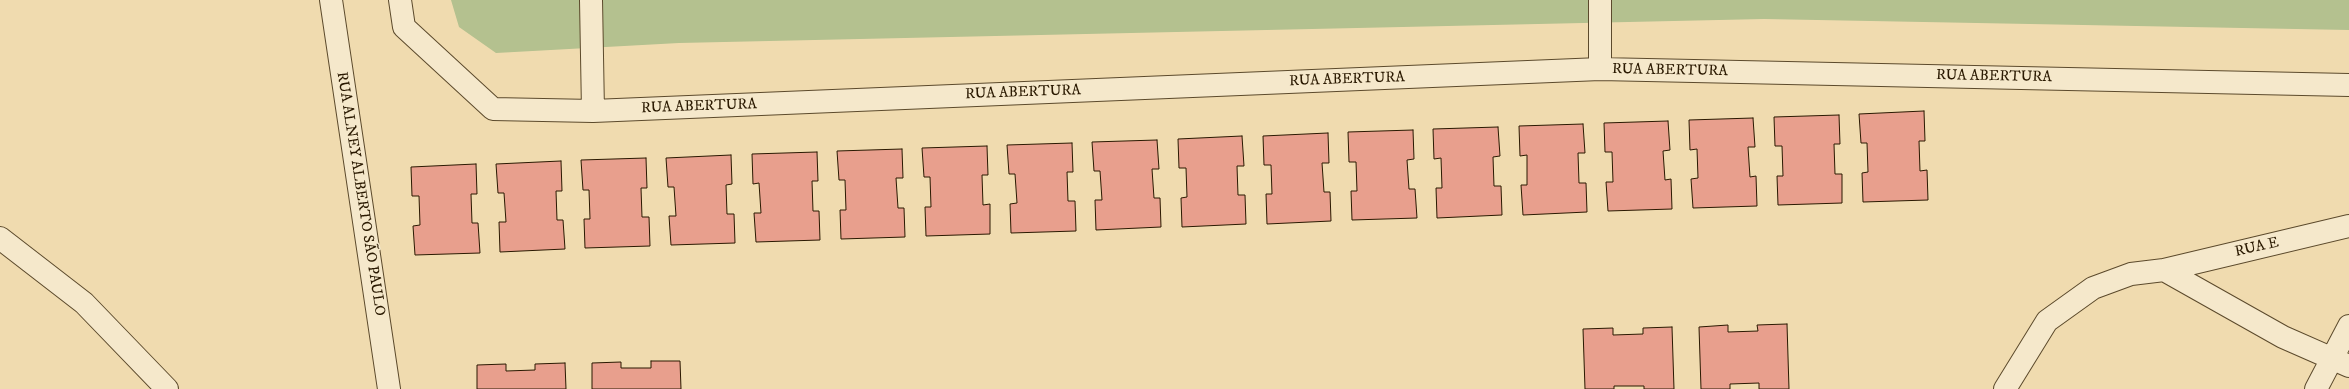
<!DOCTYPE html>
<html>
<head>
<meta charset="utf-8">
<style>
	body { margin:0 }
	canvas { display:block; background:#f0dbaf }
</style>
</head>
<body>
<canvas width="2349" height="389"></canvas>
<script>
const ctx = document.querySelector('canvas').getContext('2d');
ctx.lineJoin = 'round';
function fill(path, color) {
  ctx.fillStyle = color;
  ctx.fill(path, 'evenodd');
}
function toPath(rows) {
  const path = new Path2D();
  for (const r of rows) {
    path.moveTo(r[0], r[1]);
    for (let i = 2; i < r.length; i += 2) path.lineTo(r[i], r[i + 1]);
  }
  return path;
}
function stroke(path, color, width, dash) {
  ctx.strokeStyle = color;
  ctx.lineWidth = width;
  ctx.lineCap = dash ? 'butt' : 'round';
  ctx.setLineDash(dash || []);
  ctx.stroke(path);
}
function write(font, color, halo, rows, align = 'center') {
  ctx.font = font + ' "IM FELL DW Pica",serif';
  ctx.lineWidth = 3;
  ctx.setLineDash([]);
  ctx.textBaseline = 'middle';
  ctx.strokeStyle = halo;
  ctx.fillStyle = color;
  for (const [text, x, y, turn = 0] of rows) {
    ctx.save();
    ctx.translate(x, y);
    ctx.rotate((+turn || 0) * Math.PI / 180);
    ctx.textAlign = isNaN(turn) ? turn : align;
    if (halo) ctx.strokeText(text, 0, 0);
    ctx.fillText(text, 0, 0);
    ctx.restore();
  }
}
const green = toPath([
	[451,0,2349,0,2349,30,1764,19,679,43,496,53,459,27]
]);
const building = toPath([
	[1924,111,1925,141,1919,141,1920,171,1927,170,1928,200,1863,202,1862,173,1868,172,1867,143,1861,143,1859,114,1924,111],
	[1839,115,1840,144,1834,144,1835,174,1842,174,1842,203,1778,205,1777,176,1783,176,1782,146,1775,146,1774,117,1839,115],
	[1753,118,1755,147,1748,147,1750,177,1756,176,1757,206,1693,208,1691,179,1698,178,1697,149,1690,150,1689,120,1753,118],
	[1668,121,1670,150,1663,151,1665,180,1671,179,1672,209,1608,211,1606,182,1613,182,1612,152,1605,152,1604,123,1668,121],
	[1583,124,1585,153,1578,153,1579,183,1586,183,1587,212,1523,215,1521,185,1527,185,1527,155,1520,156,1519,126,1583,124],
	[1498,127,1500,156,1493,157,1494,186,1501,186,1502,215,1437,218,1436,188,1442,188,1441,158,1434,159,1433,129,1498,127],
	[1413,130,1414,159,1407,160,1409,189,1415,189,1417,218,1352,220,1351,191,1357,191,1356,162,1349,162,1348,132,1413,130],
	[1328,133,1329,163,1322,163,1324,192,1330,192,1331,221,1267,224,1266,194,1272,194,1271,165,1264,165,1263,136,1328,133],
	[1242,136,1244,166,1237,166,1238,195,1245,195,1246,224,1182,227,1181,198,1187,197,1186,168,1179,168,1178,139,1242,136],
	[1157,140,1159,169,1152,169,1154,198,1160,198,1161,227,1096,230,1095,200,1102,200,1100,171,1094,171,1092,142,1157,140],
	[1072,143,1073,172,1067,172,1068,201,1075,201,1076,231,1011,233,1010,204,1017,203,1015,174,1009,174,1007,145,1072,143],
	[987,146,988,175,982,175,983,205,990,204,990,234,926,236,925,207,931,207,930,177,924,177,922,148,987,146],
	[902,149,903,178,896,178,898,208,904,208,905,237,841,239,840,210,846,210,845,180,839,180,837,151,902,149],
	[817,152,818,181,812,181,813,211,819,211,820,240,756,242,754,213,761,213,759,183,753,184,752,154,817,152],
	[731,155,732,184,726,185,727,214,734,214,735,243,671,245,669,216,676,216,674,187,668,187,666,158,731,155],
	[646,158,647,188,641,188,642,217,649,217,650,246,585,248,584,219,590,219,589,190,583,190,581,160,646,158],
	[561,161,562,191,556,191,557,220,563,220,565,249,500,252,499,222,506,222,504,193,498,193,496,164,561,161],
	[476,164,477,194,471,194,472,223,478,223,480,253,415,255,413,226,420,225,419,196,412,196,411,167,476,164],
	[1787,324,1789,389,1759,389,1759,383,1730,384,1730,389,1701,389,1699,327,1728,325,1728,332,1758,331,1757,325,1787,324],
	[1672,327,1674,389,1644,389,1644,386,1614,386,1614,389,1585,389,1583,329,1613,328,1613,335,1643,334,1643,328,1672,327],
	[651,361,680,361,681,389,592,389,592,363,621,362,621,368,651,368,651,361],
	[565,363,566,389,477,389,477,365,506,364,506,371,535,370,535,364,565,363]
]);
const minor = toPath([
	[400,0,404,27,493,109,593,111,1600,69,2349,85],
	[591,0,593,111],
	[1600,69,1600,0],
	[0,238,84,303,167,389],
	[2164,270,2283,337,2349,366],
	[2005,389,2047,321,2093,288,2131,274,2164,270,2349,226],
	[2316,389,2349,326]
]);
const tertiary = toPath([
	[331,0,389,389]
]);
const streetNames = [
	["RUA ABERTURA",1670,71,1],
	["RUA ABERTURA",1994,77,1],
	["RUA ABERTURA",1347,80,-2],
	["RUA ABERTURA",1023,93,-2],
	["RUA ABERTURA",699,107,-2],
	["RUA ALNEY ALBERTO SÃO PAULO",360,194,81],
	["RUA E",2257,248,-13]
];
fill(green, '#b4c18f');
fill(building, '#e89f8d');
stroke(building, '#2a1901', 1);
stroke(minor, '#5c4a2c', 24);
stroke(tertiary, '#5c4a2c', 24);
stroke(minor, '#f5e8cb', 22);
stroke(tertiary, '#f5e8cb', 22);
write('15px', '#2a1901', '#f5e8cb', streetNames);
</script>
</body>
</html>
